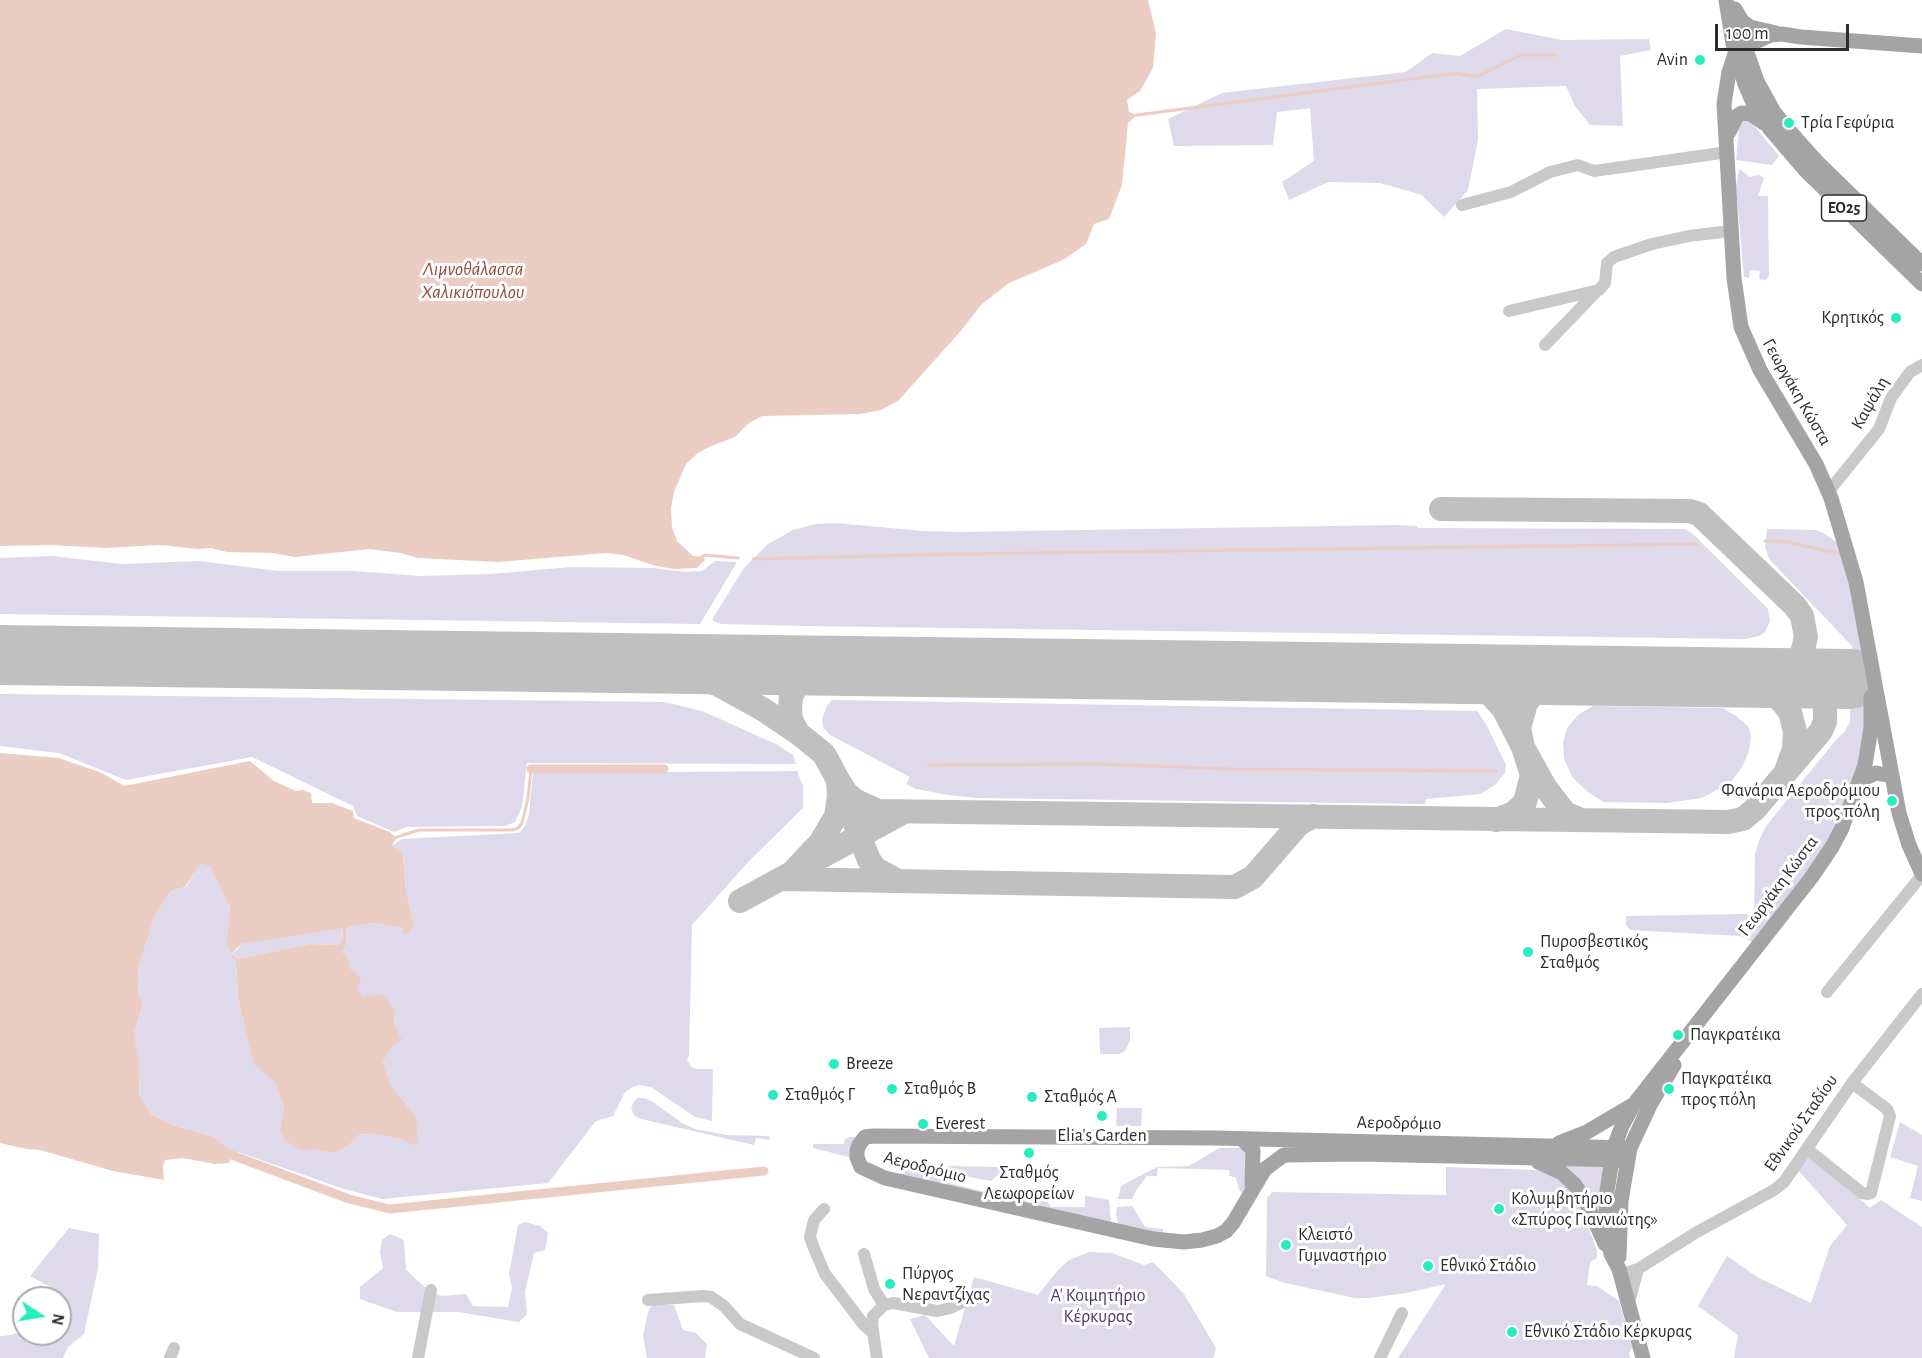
<!DOCTYPE html>
<html>
<head>
<meta charset="utf-8">
<style>
	body { margin:0 }
	#map { position:relative; width:1922px; height:1358px; overflow:hidden; background:#fff; font-family:"Alegreya Sans",sans-serif }
	canvas { display:block }
	.north { position:absolute; left:12px; top:1286px; width:60px; height:60px; box-sizing:border-box; background:#fff; border:2px solid #ababab; border-radius:50%; rotate:102deg; font-size:16px; font-weight:700; line-height:24px; text-align:center; color:#2c2c2c }
	.north::after { content:''; display:block; margin:auto; width:21px; height:27px; background:#26ecbf; clip-path:polygon(50% 0,100% 100%,50% 72%,0 100%) }
	.scale { position:absolute; left:1715px; top:24px; width:134px; height:27px; box-sizing:border-box; border:3px solid #2c2c2c; border-top:0; padding-left:8px; font-size:18px; line-height:21px; white-space:nowrap; color:#2c2c2c; -webkit-text-stroke:4px #fff; paint-order:stroke }
</style>
</head>
<body>
<div id="map">
<canvas width="1922" height="1358"></canvas>
<div class="north">N</div>
<div class="scale">100 m</div>
</div>
<script>
const ctx = document.querySelector('canvas').getContext('2d');
ctx.lineJoin = 'round';
function fill(path, color) {
  ctx.fillStyle = color;
  ctx.fill(path, 'evenodd');
}
function toPath(rows) {
  const path = new Path2D();
  for (const r of rows) {
    path.moveTo(r[0], r[1]);
    for (let i = 2; i < r.length; i += 2) path.lineTo(r[i], r[i + 1]);
  }
  return path;
}
function stroke(path, color, width, dash) {
  ctx.strokeStyle = color;
  ctx.lineWidth = width;
  ctx.lineCap = dash ? 'butt' : 'round';
  ctx.setLineDash(dash || []);
  ctx.stroke(path);
}
function write(font, color, halo, rows, align = 'center') {
  ctx.font = font + ' "Alegreya Sans",sans-serif';
  ctx.lineWidth = 6;
  ctx.setLineDash([]);
  ctx.textBaseline = 'middle';
  ctx.strokeStyle = halo;
  ctx.fillStyle = color;
  for (const [text, x, y, turn = 0] of rows) {
    ctx.save();
    ctx.translate(x, y);
    ctx.rotate((+turn || 0) * Math.PI / 180);
    ctx.textAlign = isNaN(turn) ? turn : align;
    if (halo) ctx.strokeText(text, 0, 0);
    ctx.fillText(text, 0, 0);
    ctx.restore();
  }
}
const green = toPath([
	[1506,29,1562,40,1649,39,1651,50,1620,56,1623,126,1590,125,1575,106,1566,86,1477,89,1478,140,1468,190,1444,217,1422,195,1380,183,1328,182,1289,200,1282,182,1314,161,1310,108,1277,112,1273,145,1174,146,1168,119,1222,93,1406,72,1432,53,1460,56],
	[1747,119,1752,123,1779,156,1772,165,1736,160,1739,126,1740,123],
	[1739,169,1750,177,1759,175,1764,178,1758,196,1768,196,1769,276,1766,280,1759,279,1760,271,1750,270,1749,278,1744,277,1736,186],
	[836,523,923,531,958,532,1396,525,1417,526,1418,528,1685,529,1693,534,1768,609,1770,621,1765,632,1759,636,1745,639,807,626,721,624,713,621,713,618,744,568,768,544,793,530,816,524],
	[1767,529,1816,530,1825,534,1842,546,1863,641,1867,710,1863,751,1833,834,1820,855,1752,942,1740,936,1630,930,1626,925,1626,916,1745,914,1754,916,1755,853,1760,838,1767,825,1835,741,1845,731,1850,722,1852,646,1769,559,1765,547],
	[52,556,123,564,199,561,278,571,353,571,420,576,490,574,572,567,653,568,685,572,702,571,715,561,737,562,700,624,0,614,0,558],
	[0,694,664,702,702,711,778,745,793,755,796,764,527,763,522,807,515,822,505,826,406,827,394,832,357,816,353,806,252,757,126,780,59,753,0,746],
	[832,700,1477,711,1486,724,1506,765,1505,773,1495,785,1480,794,1426,799,1425,804,978,798,948,795,916,789,906,784,910,777,830,735,823,727,822,719,827,706],
	[1593,706,1723,708,1736,716,1748,726,1751,736,1749,751,1742,767,1731,782,1702,798,1667,803,1604,802,1589,793,1573,778,1564,759,1563,743,1567,728,1578,715],
	[797,771,803,786,803,808,750,860,692,925,689,1056,687,1059,691,1067,696,1069,713,1069,712,1121,695,1117,651,1087,639,1085,633,1087,625,1092,613,1116,596,1121,548,1183,382,1199,344,1189,238,1152,232,1153,215,1137,173,1125,151,1114,142,1101,139,1095,140,1078,134,1033,143,1004,138,991,138,970,155,915,171,891,186,887,201,862,211,866,230,908,226,943,236,964,238,998,253,1062,275,1083,284,1109,280,1129,301,1151,315,1148,335,1153,349,1145,358,1134,381,1135,404,1140,416,1116,392,1087,383,1063,392,1046,395,1011,373,996,363,998,357,990,348,957,342,952,346,945,347,927,375,923,403,928,414,925,406,890,403,854,392,846,402,839,519,833,525,826,529,814,533,773],
	[343,927,342,942,337,945,309,944,238,959,232,952,237,950,241,944],
	[1130,1027,1130,1041,1125,1051,1119,1054,1100,1054,1099,1028],
	[637,1098,644,1098,653,1102,682,1123,695,1129,726,1135,769,1136,770,1140,756,1138,754,1145,641,1119,634,1115,631,1109,633,1103],
	[1117,1108,1142,1108,1141,1126,1116,1126],
	[1900,1122,1922,1135,1922,1201,1910,1198,1918,1166,1890,1157],
	[850,1137,856,1137,855,1167,852,1166,849,1157,813,1148,813,1144,844,1144,845,1139],
	[1219,1148,1245,1148,1249,1157,1249,1189,1232,1221,1224,1229,1215,1235,1198,1238,1162,1237,1119,1227,1116,1214,1117,1207,1132,1206,1145,1227,1163,1229,1163,1235,1201,1236,1212,1234,1222,1228,1229,1221,1244,1194,1239,1190,1237,1181,1235,1177,1229,1176,1230,1170,1158,1168,1157,1176,1147,1176,1137,1189,1132,1199,1118,1199,1121,1186,1151,1170,1158,1167,1189,1166],
	[1807,1152,1870,1208,1881,1200,1922,1227,1922,1358,1734,1358,1738,1335,1698,1306,1727,1256,1757,1277,1811,1303,1830,1246,1847,1225,1797,1169],
	[912,1159,923,1170,949,1183,990,1193,1041,1193,1051,1207,1085,1207,1085,1196,1105,1199,1109,1200,1111,1220,1109,1225,898,1176],
	[1557,1162,1605,1165,1600,1221],
	[949,1166,1002,1167,1005,1168,991,1181,963,1176,944,1170,944,1167],
	[1446,1167,1536,1170,1553,1176,1564,1183,1573,1193,1579,1205,1597,1250,1597,1258,1590,1262,1587,1285,1597,1286,1619,1301,1632,1347,1629,1354,1630,1358,1398,1358,1446,1284,1406,1293,1369,1298,1355,1298,1285,1283,1266,1276,1267,1198,1272,1192,1446,1195],
	[525,1222,540,1226,548,1233,545,1250,534,1253,525,1292,527,1314,519,1322,459,1312,397,1312,360,1299,360,1287,383,1268,380,1252,382,1240,390,1234,404,1240,406,1270,429,1291,442,1296,466,1294,473,1306,508,1307,512,1288,509,1274,518,1225],
	[69,1228,99,1234,98,1268,84,1334,68,1347,63,1358,0,1358,0,1336,11,1335,24,1331,24,1334,60,1334,60,1298,57,1298,61,1293,30,1276],
	[1089,1252,1112,1253,1144,1265,1153,1262,1184,1294,1216,1348,1213,1358,929,1358,910,1319,925,1315,954,1346,974,1277,1038,1295,1058,1270,1069,1260],
	[659,1304,674,1305,683,1330,696,1333,707,1344,705,1358,647,1358,643,1336,648,1312,652,1305]
]);
const water = toPath([
	[0,0,1148,0,1156,33,1153,68,1140,91,1127,100,1129,112,1137,115,1128,123,1122,185,1109,219,1094,224,1086,244,1063,260,1009,283,982,304,959,333,898,401,881,410,860,414,762,416,749,423,735,437,709,447,698,453,686,464,674,492,671,508,672,527,677,541,693,556,704,557,705,560,697,568,674,569,656,566,623,555,606,553,498,562,418,558,401,553,369,549,295,557,272,553,227,552,211,548,197,549,161,545,105,548,50,545,0,546],
	[0,753,59,758,102,773,124,786,250,761,274,781,296,791,303,790,311,793,312,803,332,803,353,811,354,818,390,832,396,838,392,846,403,854,406,890,414,925,407,934,402,933,403,928,375,923,347,927,346,945,342,952,348,957,351,969,361,978,357,990,363,997,380,994,387,999,395,1011,394,1024,402,1040,392,1046,383,1063,392,1087,416,1116,418,1142,413,1145,404,1140,381,1135,359,1134,349,1145,335,1153,315,1149,301,1151,284,1139,280,1129,284,1109,275,1083,253,1063,238,998,236,964,226,943,230,908,211,867,201,863,185,887,171,891,155,915,138,970,138,991,143,1004,134,1033,140,1072,139,1095,151,1114,173,1125,215,1137,232,1153,229,1163,215,1164,183,1158,165,1160,163,1167,164,1180,113,1171,40,1150,26,1149,0,1143],
	[343,928,342,942,337,945,309,944,238,959,232,953,241,944]
]);
const stream = toPath([
	[1137,115,1457,73,1476,77,1521,55,1556,55],
	[1765,541,1787,542,1841,554],
	[701,557,705,555,738,558],
	[753,559,955,554,1697,544],
	[928,765,1096,764,1232,769,1496,771],
	[394,838,419,830,513,830,518,828,522,823,528,798,531,769]
]);
const canal = toPath([
	[531,769,664,769],
	[221,1151,349,1199,390,1209,764,1171]
]);
const taxiway = toPath([
	[1441,509,1690,511,1699,514,1795,606,1802,616,1806,637,1802,653,1796,661,1780,674,1755,678],
	[608,663,669,670,717,684,764,710,798,733,824,754,838,780,839,796,836,816,820,843,791,874],
	[1457,674,1479,682,1503,708,1523,747,1532,775,1525,802,1514,813,1496,820],
	[1573,675,1558,677,1538,687,1526,703,1519,728,1523,747,1545,787,1565,813,1581,820],
	[1732,677,1757,682,1769,688,1784,704,1790,712,1795,731,1794,749,1787,768],
	[798,733,791,720,790,709,791,697,796,686,813,671,823,667,849,666],
	[838,780,847,794,856,801,878,811,1728,822,1743,819,1755,809,1821,731,1825,721,1825,706],
	[841,788,869,860,876,869,898,881],
	[781,879,1235,887,1253,877,1299,824,1314,816],
	[740,901,904,812]
]);
const runway = toPath([
	[0,655,1851,679]
]);
const minor = toPath([
	[1462,205,1511,192,1550,172,1578,165,1594,171,1728,152],
	[1509,311,1599,290,1605,283,1607,263,1614,257,1652,244,1689,236,1731,231],
	[1545,345,1596,292],
	[1829,491,1879,429,1891,398,1910,372,1922,365],
	[1827,992,1922,875],
	[1807,1149,1862,1193,1868,1194,1871,1193,1890,1116,1887,1109,1852,1083],
	[824,1209,814,1220,810,1237,813,1246,825,1274,864,1325,872,1332],
	[864,1254,874,1289,884,1305],
	[1620,1275,1638,1269,1697,1232,1774,1190,1784,1182,1852,1083,1922,994],
	[648,1300,703,1296,711,1297,724,1306,740,1324,814,1358],
	[1629,1303,1638,1269],
	[170,1358,174,1348],
	[418,1358,431,1290],
	[877,1358,872,1325,873,1316,884,1305,893,1303,937,1311,951,1308,965,1301],
	[1380,1358,1402,1313]
]);
const major = toPath([
	[1726,0,1733,44,1745,84,1754,105,1770,129,1807,172,1922,284],
	[1735,9,1742,21,1750,27,1776,33],
	[1742,38,1757,81,1774,112,1785,126,1818,163,1922,264],
	[1922,46,1801,37,1782,34,1771,35,1744,47,1735,54,1729,72,1724,104,1734,278,1741,327,1760,370,1816,464,1831,498,1856,582,1899,813,1909,845,1922,874],
	[1729,132,1737,116,1742,113,1751,114,1764,123],
	[1859,781,1876,773,1892,776],
	[1242,1139,1253,1150,1252,1185],
	[1559,1143,1587,1132,1631,1106],
	[1627,1160,1360,1154,1284,1155,1265,1169,1233,1223,1226,1231,1217,1236,1202,1240,1184,1242,1153,1239,885,1178,861,1167,857,1157,857,1151,859,1145,865,1137,873,1136,1215,1138,1630,1148],
	[1538,1162,1562,1173,1575,1185,1586,1202,1605,1244],
	[1619,1257,1621,1201,1630,1148,1651,1103,1674,1065],
	[1643,1358,1619,1269,1611,1254,1609,1244,1606,1224,1607,1191,1614,1147,1622,1126,1634,1104,1811,878,1832,847,1842,828,1865,765,1871,728,1871,697]
]);
const markers = [
	[1700,60,6,"#26ecbf"],
	[1789,123,6,"#26ecbf"],
	[1896,318,6,"#26ecbf"],
	[1892,801,6,"#26ecbf"],
	[1528,952,6,"#26ecbf"],
	[1678,1035,6,"#26ecbf"],
	[834,1064,6,"#26ecbf"],
	[892,1089,6,"#26ecbf"],
	[1669,1089,6,"#26ecbf"],
	[773,1095,6,"#26ecbf"],
	[1032,1097,6,"#26ecbf"],
	[1102,1116,6,"#26ecbf"],
	[923,1124,6,"#26ecbf"],
	[1029,1153,6,"#26ecbf"],
	[1499,1209,6,"#26ecbf"],
	[1286,1245,6,"#26ecbf"],
	[1428,1266,6,"#26ecbf"],
	[890,1284,6,"#26ecbf"],
	[1512,1332,6,"#26ecbf"]
];
const shields = [
	[1844,208,45]
];
const shieldNames = [
	["ΕΟ25",1844,208]
];
const poiNames = [
	["Avin",1688,60,"right"],
	["Τρία Γεφύρια",1801,123],
	["Κρητικός",1884,318,"right"],
	["Φανάρια Αεροδρόμιου",1880,791,"right"],
	["προς πόλη",1880,812,"right"],
	["Πυροσβεστικός",1540,942],
	["Σταθμός",1540,963],
	["Παγκρατέικα",1690,1035],
	["Breeze",846,1064],
	["Παγκρατέικα",1681,1079],
	["προς πόλη",1681,1100],
	["Σταθμός B",904,1089],
	["Σταθμός Γ",785,1095],
	["Σταθμός Α",1044,1097],
	["Everest",935,1124],
	["Elia's Garden",1102,1136,"center"],
	["Σταθμός",1029,1173,"center"],
	["Λεωφορείων",1029,1194,"center"],
	["Κολυμβητήριο",1511,1199],
	["«Σπύρος Γιαννιώτης»",1511,1220],
	["Κλειστό",1298,1235],
	["Γυμναστήριο",1298,1256],
	["Εθνικό Στάδιο",1440,1266],
	["Πύργος",902,1274],
	["Νεραντζίχας",902,1295],
	["Εθνικό Στάδιο Κέρκυρας",1524,1332]
];
const streetNames = [
	["Γεωργάκη Κώστα",1797,392,60],
	["Καψάλη",1870,403,-60],
	["Γεωργάκη Κώστα",1778,886,-53],
	["Αεροδρόμιο",1399,1123,1],
	["Εθνικού Σταδίου",1801,1123,-55],
	["Αεροδρόμιο",925,1167,14]
];
const parkNames = [
	["Α' Κοιμητήριο",1098,1296],
	["Κέρκυρας",1098,1317]
];
const waterNames = [
	["Λιμνοθάλασσα",473,269],
	["Χαλικιόπουλου",473,292]
];
fill(green, '#ded9eb');
fill(water, '#eccdc4');
stroke(stream, '#eccdc4', 3);
stroke(canal, '#eccdc4', 9);
stroke(taxiway, '#c0c0c0', 24);
stroke(runway, '#c0c0c0', 60);
stroke(minor, '#c9c9c9', 12);
stroke(major, '#a4a4a4', 15);
for (const [x, y, r, color] of markers) {
  const dot = new Path2D();
  dot.arc(x, y, r, 0, 2 * Math.PI);
  ctx.fillStyle = color;
  ctx.fill(dot);
  stroke(dot, '#fff', 2);
}
for (const [x, y, w] of shields) {
  const box = new Path2D();
  box.roundRect(x - w / 2, y - 13, w, 26, 4.5);
  ctx.fillStyle = '#fff';
  ctx.fill(box);
  stroke(box, '#2c2c2c', 1.5);
}
write('bold 16px', '#2c2c2c', null, shieldNames);
write('18px', '#2c2c2c', '#fff', poiNames, 'left');
write('18px', '#2c2c2c', '#fff', streetNames);
write('18px', '#4b3869', '#fff', parkNames);
write('italic 20px', '#914c38', '#fff', waterNames);
</script>
</body>
</html>
